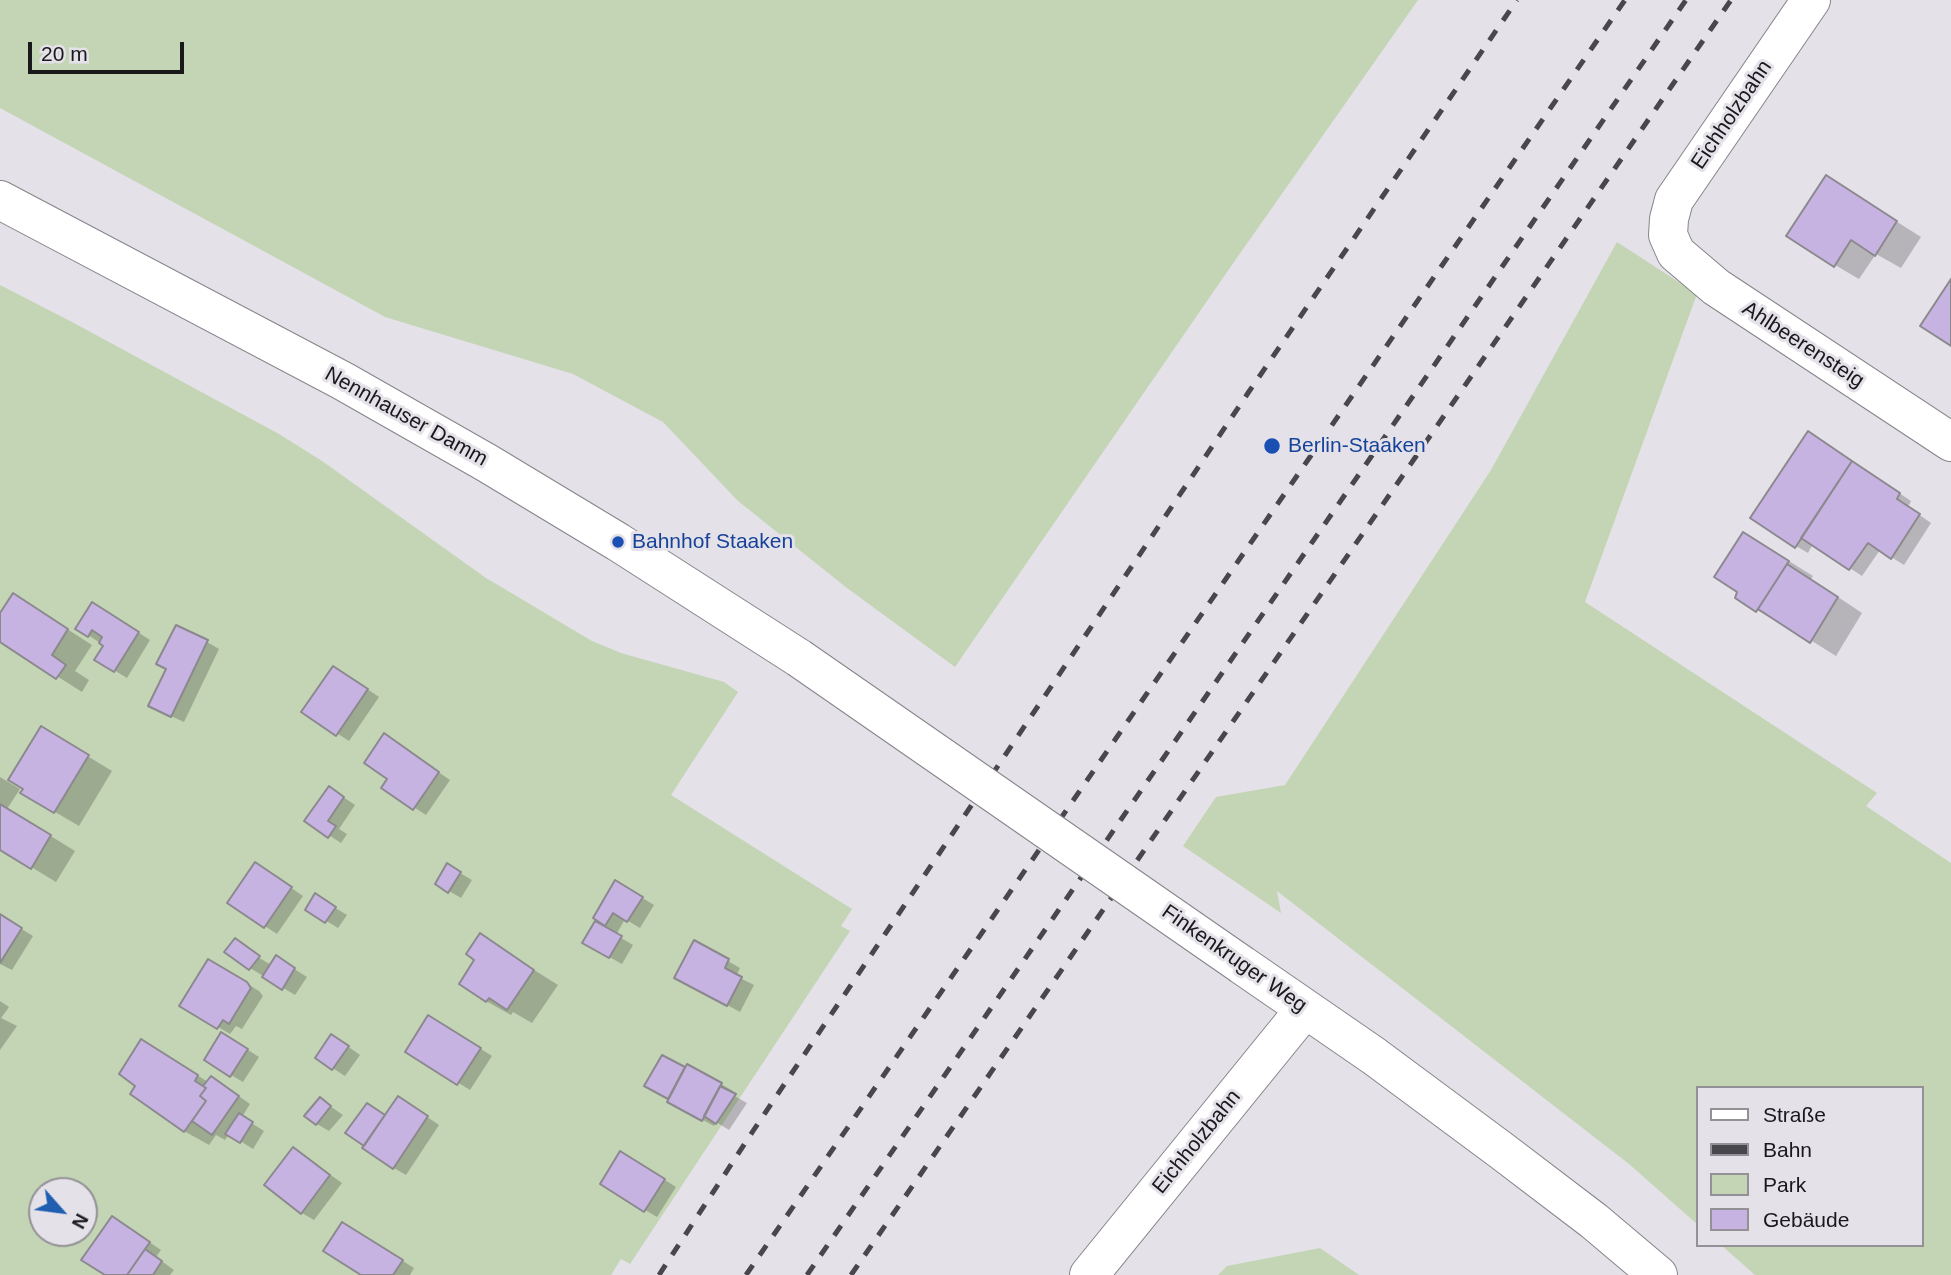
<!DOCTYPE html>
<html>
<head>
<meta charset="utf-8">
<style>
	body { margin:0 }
	#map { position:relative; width:1951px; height:1275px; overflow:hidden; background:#e4e1e8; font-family:Helvetica,sans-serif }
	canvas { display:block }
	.legend { position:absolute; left:1696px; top:1086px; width:228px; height:161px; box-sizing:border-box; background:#e4e1e8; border:2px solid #939196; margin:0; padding:9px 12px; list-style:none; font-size:21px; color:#19181b }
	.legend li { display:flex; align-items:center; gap:14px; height:35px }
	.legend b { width:35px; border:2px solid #939196 }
	.north { position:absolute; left:28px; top:1177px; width:70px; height:70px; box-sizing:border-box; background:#e4e1e8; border:2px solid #939196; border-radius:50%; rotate:118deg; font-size:19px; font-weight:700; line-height:28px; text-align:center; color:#19181b }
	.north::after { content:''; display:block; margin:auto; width:24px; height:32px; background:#205fb0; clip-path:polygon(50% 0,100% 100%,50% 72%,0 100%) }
	.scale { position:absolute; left:28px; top:42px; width:156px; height:32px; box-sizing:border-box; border:4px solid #19181b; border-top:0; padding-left:9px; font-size:21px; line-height:24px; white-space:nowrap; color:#19181b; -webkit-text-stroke:5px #e4e1e8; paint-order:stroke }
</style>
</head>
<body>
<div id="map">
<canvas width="1951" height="1275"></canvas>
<ul class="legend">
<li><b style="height:9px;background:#fff"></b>Straße</li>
<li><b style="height:9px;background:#48474b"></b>Bahn</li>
<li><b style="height:19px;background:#c3d5b5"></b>Park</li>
<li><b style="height:19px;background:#c7b3e1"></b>Gebäude</li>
</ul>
<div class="north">N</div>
<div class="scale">20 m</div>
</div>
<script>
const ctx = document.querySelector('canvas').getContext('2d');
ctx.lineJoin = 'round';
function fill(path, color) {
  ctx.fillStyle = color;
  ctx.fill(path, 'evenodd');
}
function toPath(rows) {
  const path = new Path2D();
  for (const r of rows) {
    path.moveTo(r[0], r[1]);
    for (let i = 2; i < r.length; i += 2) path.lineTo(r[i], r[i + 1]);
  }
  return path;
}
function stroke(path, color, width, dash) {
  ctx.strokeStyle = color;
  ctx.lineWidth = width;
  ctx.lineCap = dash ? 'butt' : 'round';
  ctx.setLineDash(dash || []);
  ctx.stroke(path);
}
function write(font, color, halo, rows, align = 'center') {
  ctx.font = font + ' Helvetica,sans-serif';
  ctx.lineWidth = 6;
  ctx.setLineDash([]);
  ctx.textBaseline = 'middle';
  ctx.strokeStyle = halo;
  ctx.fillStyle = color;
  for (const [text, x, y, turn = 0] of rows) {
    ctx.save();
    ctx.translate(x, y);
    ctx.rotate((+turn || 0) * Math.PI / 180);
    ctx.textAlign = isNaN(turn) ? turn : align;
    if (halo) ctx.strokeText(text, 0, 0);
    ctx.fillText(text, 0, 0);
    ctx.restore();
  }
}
const green = toPath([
	[0,0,1418,0,1227,272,955,667,847,588,738,501,663,422,573,374,385,317,0,108],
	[1617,242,1697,294,1585,602,1877,793,1866,806,1951,863,1951,1275,1755,1275,1721,1245,1921,1245,1921,1088,1697,1088,1697,1224,1629,1164,1277,891,1281,913,1183,846,1216,797,1285,785,1491,470],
	[0,285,72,322,279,434,322,461,486,578,592,641,621,653,724,682,738,692,671,795,852,909,841,926,850,931,630,1264,621,1259,611,1275,0,1275],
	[42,1191,84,1191,84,1233,42,1233],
	[1320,1248,1359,1275,1218,1275,1227,1266]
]);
const shadow = toPath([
	[1826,177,1921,237,1901,268,1876,254,1859,279,1835,265],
	[1820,440,1911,501,1908,507,1931,523,1904,565,1880,550,1862,576,1813,544,1808,553,1796,546],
	[1768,548,1813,576,1811,579,1862,613,1836,656,1783,623,1782,625,1757,610],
	[14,595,92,645,75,671,89,680,82,692,0,640,0,616],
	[105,611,150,640,127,678,96,659,105,646,77,628],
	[207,642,219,649,184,722,162,712,168,669],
	[346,675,379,697,349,741,304,712],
	[66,743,112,771,79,826,23,793],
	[396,743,450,780,426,815,384,788,390,779],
	[0,777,20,789,7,809,75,851,56,882,0,848],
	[330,788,355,805,339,829,347,834,341,843,306,820],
	[448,866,472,880,461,898,437,884],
	[268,872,303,896,277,934,230,903],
	[616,882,654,905,640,928,625,919,616,935,633,945,622,964,584,943],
	[327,903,347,915,338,928,307,909],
	[0,916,33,936,12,970,0,964],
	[480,936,558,985,532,1023,513,1012,511,1015,486,1001],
	[695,942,740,968,736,976,754,985,740,1012,676,977],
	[251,953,273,966,288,965,307,977,295,995,250,968],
	[208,961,259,991,263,996,242,1029,236,1026,230,1034,181,1005],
	[0,1001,9,1007,1,1018,17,1026,0,1050],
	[441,1024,492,1056,470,1090,407,1051],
	[234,1041,259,1057,243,1082,231,1075],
	[343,1043,360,1055,345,1076,317,1058],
	[167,1056,208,1082,223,1085,250,1104,242,1117,264,1131,253,1149,229,1134,225,1140,216,1135,209,1145,184,1131],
	[662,1057,686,1070,721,1084,733,1091,731,1094,747,1103,729,1130,716,1122,714,1126,681,1108,671,1099,646,1085],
	[320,1099,343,1115,329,1131,317,1124],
	[411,1106,439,1125,406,1175,394,1168,386,1116],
	[294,1149,342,1183,314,1220,302,1213],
	[633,1160,676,1187,657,1217,645,1210],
	[124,1225,161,1250,156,1257,174,1270,170,1275,109,1275],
	[355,1231,414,1268,410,1275,364,1275]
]);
const building = toPath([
	[1826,175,1897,221,1875,256,1851,240,1834,267,1786,236,1826,175],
	[1951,279,1951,346,1920,326,1951,279],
	[1808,431,1852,461,1795,548,1750,518,1808,431],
	[1852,461,1900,493,1897,499,1920,514,1891,559,1868,543,1849,570,1801,538,1852,461],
	[1743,532,1789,561,1756,612,1735,598,1737,592,1714,577,1743,532],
	[1787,564,1838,597,1810,643,1758,609,1787,564],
	[13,593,68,629,52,655,66,665,56,679,0,642,0,613,13,593],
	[92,602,139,632,114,672,94,660,103,646,99,643,102,637,92,630,88,637,75,629,92,602],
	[176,625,208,640,171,717,148,706,166,669,156,664,176,625],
	[333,666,368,689,336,736,301,712,333,666],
	[41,726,89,755,54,813,20,793,23,789,8,780,41,726],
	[384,733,439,772,413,810,381,788,387,779,364,763,384,733],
	[329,786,344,797,328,821,336,826,328,838,304,821,329,786],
	[0,804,51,835,31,869,0,850,0,804],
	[255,862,292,887,264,928,227,903,255,862],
	[447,863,461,872,448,893,435,884,447,863],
	[615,880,643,897,627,922,613,913,605,926,593,918,615,880],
	[315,893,336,907,325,923,305,910,315,893],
	[0,914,22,928,0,963,0,914],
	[595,921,622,936,609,958,582,943,595,921],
	[480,933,534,970,507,1010,489,998,486,1002,459,984,474,960,466,954,480,933],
	[235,938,260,956,249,970,224,952,235,938],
	[694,940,729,959,725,968,742,977,727,1006,674,978,694,940],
	[276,955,295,968,282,990,262,977,276,955],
	[208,959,247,982,251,988,229,1024,223,1020,217,1029,179,1006,208,959],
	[428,1015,481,1048,457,1085,405,1052,428,1015],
	[221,1032,248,1049,230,1077,204,1060,221,1032],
	[331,1034,349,1046,332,1070,315,1058,331,1034],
	[141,1039,198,1075,195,1081,206,1088,200,1096,206,1101,184,1132,130,1094,135,1086,119,1074,141,1039],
	[662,1055,685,1067,668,1099,644,1086,662,1055],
	[687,1064,722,1083,702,1121,667,1102,687,1064],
	[211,1076,239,1096,212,1135,192,1121,206,1101,200,1096,206,1088,203,1086,211,1076],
	[720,1086,736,1094,716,1124,704,1116,720,1086],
	[398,1096,428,1116,393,1169,362,1148,398,1096],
	[320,1097,331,1106,316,1125,304,1116,320,1097],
	[367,1103,385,1115,364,1146,345,1133,367,1103],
	[239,1113,253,1122,240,1143,225,1134,239,1113],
	[293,1147,330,1175,301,1214,264,1185,293,1147],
	[620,1151,665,1179,644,1212,600,1184,620,1151],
	[112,1216,150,1242,127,1275,105,1275,81,1260,112,1216],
	[342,1222,403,1260,393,1275,361,1275,323,1251,342,1222],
	[145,1249,162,1261,153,1275,127,1275,145,1249]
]);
const minor = toPath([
	[1811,0,1674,200,1669,219,1668,235,1676,253,1716,287,1951,442],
	[0,200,343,381,487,463,618,542,799,658],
	[1242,965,1374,1056,1502,1151,1594,1221,1658,1275],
	[1089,1275,1305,1009]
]);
const rail = toPath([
	[659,1275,753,1131,1248,393,1517,0],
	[746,1275,1625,0],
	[807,1275,1686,0],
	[851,1275,1731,0]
]);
const minorBridge = toPath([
	[799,658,1242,965]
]);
const markers = [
	[1272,446,9,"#1a4fb4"],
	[618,542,7,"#1a4fb4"]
];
const streetNames = [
	["Eichholzbahn",1732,115,-56],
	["Ahlbeerensteig",1803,345,33],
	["Nennhauser Damm",406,417,29],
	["Finkenkruger Weg",1234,959,35],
	["Eichholzbahn",1197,1142,-51]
];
const transitNames = [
	["Berlin-Staaken",1288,446],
	["Bahnhof Staaken",632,542]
];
fill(green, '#c3d5b5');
fill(shadow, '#0003');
fill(building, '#c7b3e1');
stroke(building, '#8b888e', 2);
stroke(minor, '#86848a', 40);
stroke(minor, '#fff', 38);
stroke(rail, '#48474b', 5, [12, 12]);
stroke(minorBridge, '#86848a', 40, []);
stroke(minorBridge, '#fff', 38);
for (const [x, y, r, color] of markers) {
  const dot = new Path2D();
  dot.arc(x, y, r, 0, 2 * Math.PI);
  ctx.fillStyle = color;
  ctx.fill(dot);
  stroke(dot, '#e4e1e8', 2.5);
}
write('21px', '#19181b', '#e4e1e8', streetNames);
write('21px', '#164399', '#e4e1e8', transitNames, 'left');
</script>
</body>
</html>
